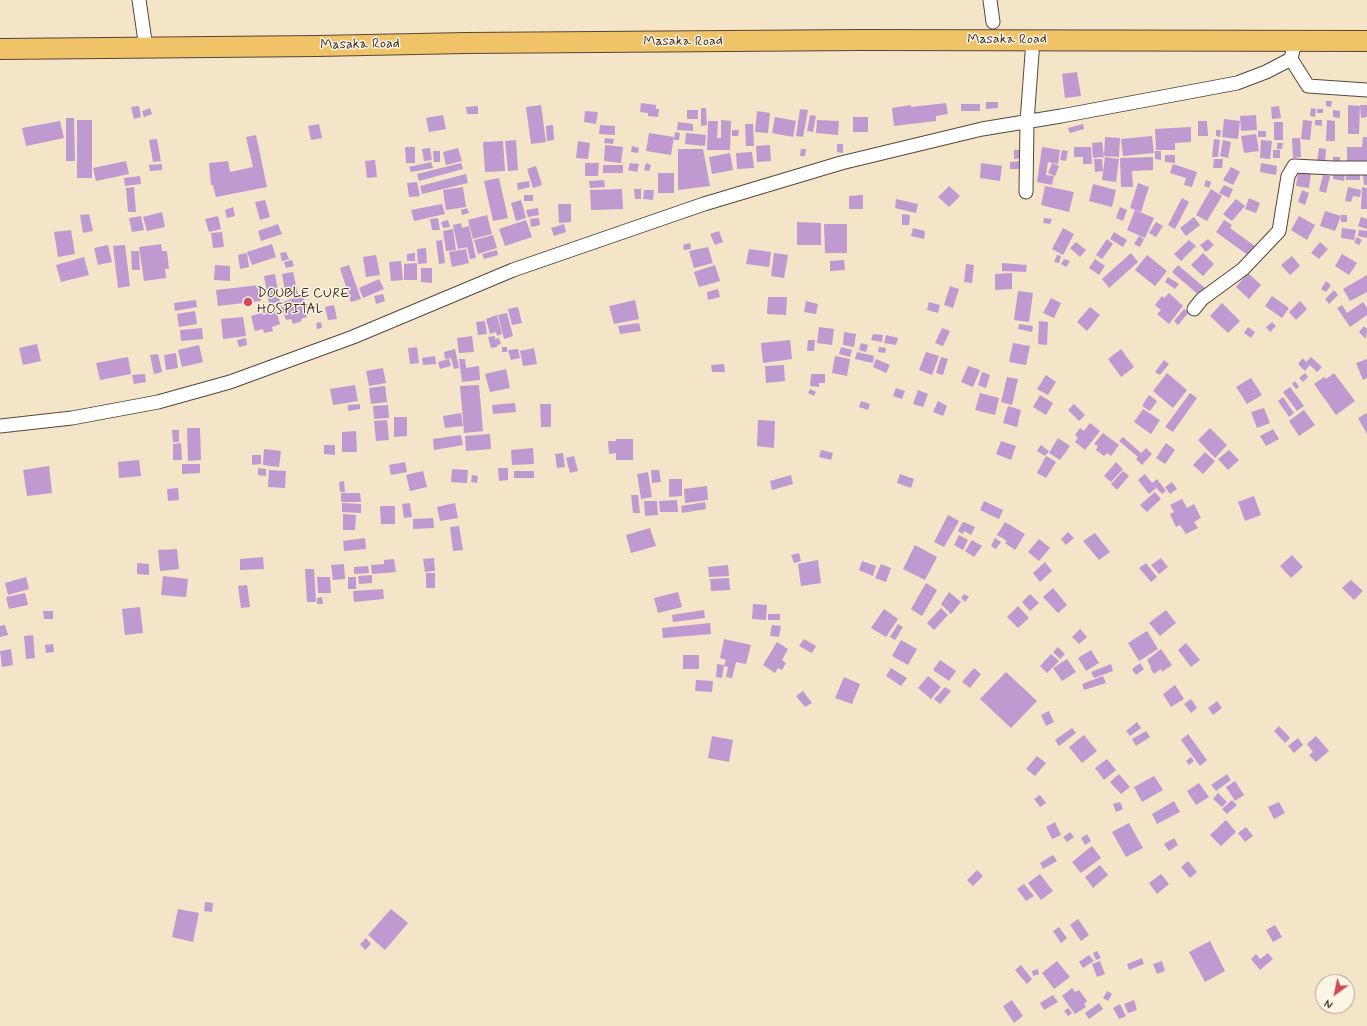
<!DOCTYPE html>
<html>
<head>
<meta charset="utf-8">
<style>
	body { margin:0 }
	#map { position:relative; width:1367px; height:1026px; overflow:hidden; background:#f4e4c8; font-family:Mynerve,sans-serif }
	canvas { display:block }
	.north { position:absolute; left:1315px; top:974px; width:40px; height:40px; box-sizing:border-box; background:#fcf5e5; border:1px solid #afa495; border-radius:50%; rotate:213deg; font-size:11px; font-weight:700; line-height:16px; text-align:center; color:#3b2a1e }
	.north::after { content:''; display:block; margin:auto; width:14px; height:18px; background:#d1495b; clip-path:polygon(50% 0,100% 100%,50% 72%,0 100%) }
</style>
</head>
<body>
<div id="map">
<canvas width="1367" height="1026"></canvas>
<div class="north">N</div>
</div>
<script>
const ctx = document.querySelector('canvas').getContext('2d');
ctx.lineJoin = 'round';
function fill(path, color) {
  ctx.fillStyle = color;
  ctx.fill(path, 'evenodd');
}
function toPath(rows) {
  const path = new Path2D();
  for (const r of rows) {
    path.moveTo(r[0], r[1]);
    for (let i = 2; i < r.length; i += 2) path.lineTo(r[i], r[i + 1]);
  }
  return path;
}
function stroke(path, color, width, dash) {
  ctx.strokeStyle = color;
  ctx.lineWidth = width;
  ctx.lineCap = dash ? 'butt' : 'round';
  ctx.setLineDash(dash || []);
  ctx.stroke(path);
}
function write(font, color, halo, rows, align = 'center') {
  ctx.font = font + ' Mynerve,sans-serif';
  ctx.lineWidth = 3;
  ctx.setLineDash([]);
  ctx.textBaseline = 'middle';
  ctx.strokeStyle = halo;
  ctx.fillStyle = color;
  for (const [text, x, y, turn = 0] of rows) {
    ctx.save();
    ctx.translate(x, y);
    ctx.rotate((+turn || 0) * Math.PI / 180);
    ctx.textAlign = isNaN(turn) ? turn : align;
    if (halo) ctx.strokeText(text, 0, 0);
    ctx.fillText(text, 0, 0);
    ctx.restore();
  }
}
const building = toPath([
	[1077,72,1081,96,1065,98,1062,74],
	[1326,101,1332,101,1331,107,1326,106],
	[986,102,998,102,998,108,986,109],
	[641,103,656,105,656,109,659,109,658,117,648,116,648,113,640,112],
	[946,103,948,114,936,116,936,121,894,126,892,108,911,105,911,107],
	[961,104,980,104,980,111,961,111],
	[541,105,546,142,531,144,526,107],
	[1348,105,1360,106,1359,134,1348,134],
	[1360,105,1367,105,1367,117,1361,118],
	[139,106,141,117,134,119,131,107],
	[478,106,478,114,467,114,466,107],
	[1279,106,1281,118,1272,119,1271,107],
	[150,108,152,114,144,117,142,111],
	[701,108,706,108,707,125,701,126],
	[1311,108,1316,109,1315,117,1310,116],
	[800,109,808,110,803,137,796,136],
	[1317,109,1323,109,1323,113,1317,113],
	[687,110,698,110,698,119,687,119],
	[1333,110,1340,111,1340,118,1333,117],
	[585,111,598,112,596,124,584,122],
	[757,111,770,113,768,133,755,132],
	[443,115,446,129,429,132,426,118],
	[810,115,816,116,813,132,807,131],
	[1256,115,1257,130,1241,131,1240,116],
	[775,117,796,121,793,137,772,133],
	[853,117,868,117,868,132,853,132],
	[66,118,74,118,75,161,66,161],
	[1224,119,1240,121,1238,139,1222,137],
	[77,120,92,120,92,178,77,178],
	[721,120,731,121,730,150,707,150,708,121,718,121,717,138,721,138],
	[817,120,839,121,838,135,816,133],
	[1303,120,1312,121,1310,140,1301,139],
	[1315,120,1322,120,1322,126,1315,125],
	[1327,120,1335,121,1335,141,1326,141],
	[60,121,64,138,26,146,22,128],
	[1198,121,1207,121,1208,136,1198,136],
	[678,122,693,124,693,131,677,130],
	[1274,122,1283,122,1283,140,1274,140],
	[319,124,322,138,311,140,308,126],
	[745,124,753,124,754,146,746,146],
	[1083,124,1084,129,1070,133,1068,128],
	[553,125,554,140,547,141,546,126],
	[600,125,615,126,615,135,599,134],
	[1191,127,1191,142,1175,143,1175,150,1156,150,1155,129],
	[732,130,739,130,738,136,732,136],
	[1216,130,1221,130,1220,137,1216,136],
	[1258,131,1266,131,1266,137,1258,137],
	[675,132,680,133,679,140,674,140],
	[649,133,674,137,671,155,646,151],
	[686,133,706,135,705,146,685,144],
	[1256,134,1259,151,1244,153,1241,136],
	[256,135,267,187,216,197,213,185,211,185,209,163,228,161,230,172,253,167,246,137],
	[1152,136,1154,153,1123,156,1121,139],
	[1105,137,1120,138,1119,157,1104,156],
	[1363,137,1367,137,1367,163,1347,162,1347,147,1362,147],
	[605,138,614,139,613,144,604,143],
	[1292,138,1300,138,1301,157,1293,158],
	[157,139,161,161,153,162,149,140],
	[1214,139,1220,140,1218,157,1212,157],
	[516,140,518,170,508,171,505,141],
	[1223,140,1231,142,1228,158,1220,156],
	[1261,140,1272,141,1270,159,1260,158],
	[503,141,505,171,485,172,483,142],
	[578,141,590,143,588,159,576,158],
	[1102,142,1104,157,1093,158,1092,143],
	[1277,143,1283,143,1282,149,1277,149],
	[837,144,843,144,843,153,837,152],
	[605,145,623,147,621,163,604,161],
	[770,145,771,161,757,162,756,146],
	[632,146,639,148,638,153,631,152],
	[405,147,415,147,415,163,406,163],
	[1042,147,1060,150,1058,164,1048,162,1046,175,1054,176,1052,185,1037,182],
	[1074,147,1091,147,1092,164,1083,164,1083,157,1074,157],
	[430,148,432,160,424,161,422,149],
	[458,148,462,161,446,165,443,152],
	[1319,148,1326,149,1325,163,1317,162],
	[678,149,703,149,710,186,678,190],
	[801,149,806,149,805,156,800,156],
	[1014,150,1021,150,1021,158,1014,159],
	[1062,150,1068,151,1066,161,1060,160],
	[1273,150,1280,150,1280,158,1273,158],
	[433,151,440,151,440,162,434,162],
	[1155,151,1161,151,1161,160,1155,159],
	[752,152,754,168,737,169,736,153],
	[730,153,733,170,712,174,709,157],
	[1165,155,1175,155,1175,163,1165,162],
	[1105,157,1119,159,1116,182,1102,180],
	[1153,157,1153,170,1132,171,1133,187,1121,187,1120,158],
	[1333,157,1340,157,1340,164,1333,163],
	[1094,159,1102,159,1103,171,1095,172],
	[1214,159,1223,159,1222,168,1213,168],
	[375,160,377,177,367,178,365,161],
	[126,161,129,174,96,181,93,168],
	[1021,161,1022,169,1010,169,1010,162],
	[431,162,433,168,411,172,409,167],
	[461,163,463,169,419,181,417,174],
	[585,163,599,163,598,176,585,176],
	[630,163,639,164,637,172,628,170],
	[646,163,651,165,649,171,644,170],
	[981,163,1002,166,1000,181,980,178],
	[1052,163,1059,166,1055,176,1048,173],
	[1261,163,1277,166,1276,175,1260,172],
	[162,164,162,170,150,171,149,165],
	[1173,164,1197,172,1192,187,1184,185,1186,178,1170,173],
	[603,165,623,165,623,173,603,173],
	[536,166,542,185,533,188,527,169],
	[1231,167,1240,172,1233,185,1223,180],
	[1346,170,1360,170,1360,180,1346,180],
	[1334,171,1345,174,1344,181,1333,179],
	[1298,172,1311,173,1309,188,1296,186],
	[658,173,674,173,674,193,658,193],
	[466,174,468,183,422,194,420,186],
	[1323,175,1330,176,1326,193,1319,191],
	[1363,175,1367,175,1367,185,1364,185],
	[140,176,141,184,125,186,124,178],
	[499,178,508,218,493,221,484,181],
	[604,180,605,187,590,188,589,181],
	[1206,180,1211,182,1209,188,1204,186],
	[529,181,530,187,518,190,517,183],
	[417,182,420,196,409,197,407,183],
	[1138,183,1149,187,1141,212,1130,208],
	[1093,184,1116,190,1112,207,1089,201],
	[1224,185,1233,189,1229,198,1219,193],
	[949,186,960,196,949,207,938,197],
	[1045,186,1074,192,1069,212,1041,205],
	[134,187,136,212,128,212,126,188],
	[463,187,466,207,446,210,443,190],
	[1348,187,1361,190,1360,197,1353,196,1351,202,1345,201],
	[1362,187,1367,188,1367,209,1361,209],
	[622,189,623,209,591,210,590,190],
	[634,189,641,189,641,199,635,199],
	[1211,189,1222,196,1207,221,1196,215],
	[644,190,654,190,653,200,643,199],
	[1302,190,1309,193,1305,205,1298,202],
	[524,195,533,195,533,201,524,201],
	[863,195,863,209,849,209,849,196],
	[1182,198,1189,202,1175,229,1168,225],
	[1249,198,1260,203,1256,213,1245,209],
	[896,199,918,204,916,213,895,208],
	[1236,199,1245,206,1232,221,1223,214],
	[265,200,270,217,260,220,255,202],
	[521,200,526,218,516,221,511,203],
	[442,204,445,214,414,221,411,210],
	[558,204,571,204,571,222,559,223],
	[233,207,235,216,227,218,225,210],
	[1120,207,1127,210,1123,221,1116,218],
	[467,208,469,213,462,215,461,210],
	[538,208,539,215,528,217,526,210],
	[1135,210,1154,218,1145,238,1127,230],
	[1325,211,1341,216,1335,231,1320,226],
	[162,212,165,227,147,231,143,217],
	[89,214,93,231,83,233,80,215],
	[902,214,910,215,909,225,902,225],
	[487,215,492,234,473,239,468,220],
	[1341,215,1347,215,1347,222,1341,222],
	[141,216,144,230,132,232,129,218],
	[218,216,221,229,209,232,205,219],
	[1299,216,1315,225,1307,240,1291,230],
	[1194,217,1200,225,1186,236,1180,228],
	[1361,217,1367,219,1367,229,1358,226],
	[438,218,440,230,432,230,430,219],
	[539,218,540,225,531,227,530,219],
	[1044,218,1052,219,1050,224,1043,223],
	[448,220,450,227,443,228,441,222],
	[526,220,532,237,505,246,499,229],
	[1224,220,1232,225,1230,228,1256,247,1249,256,1216,232],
	[797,222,821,223,821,245,797,245],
	[1156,222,1163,226,1156,237,1149,233],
	[461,223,462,228,469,226,476,258,470,259,467,247,458,249,453,225],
	[278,224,282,234,261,241,258,231],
	[564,224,566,232,554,236,551,228],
	[824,224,847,224,847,253,825,253],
	[913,228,925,231,924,239,911,236],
	[1063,228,1074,234,1063,255,1052,249],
	[1342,228,1356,230,1354,240,1341,238],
	[453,229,456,250,446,251,443,231],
	[71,230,75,254,58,257,54,232],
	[1359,230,1367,231,1367,238,1358,236],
	[719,231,723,242,715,245,710,234],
	[222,232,224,247,213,248,211,233],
	[1114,232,1127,240,1123,247,1110,239],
	[493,235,497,248,478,254,474,240],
	[1139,236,1144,239,1140,247,1134,244],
	[1357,237,1362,240,1359,245,1354,242],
	[1107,239,1113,244,1102,259,1096,255],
	[1208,239,1214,245,1206,252,1200,245],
	[442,240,445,263,439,264,436,241],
	[1189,240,1196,246,1181,261,1174,254],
	[1076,242,1086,250,1080,257,1070,248],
	[1320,242,1328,249,1319,259,1311,253],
	[690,243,691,249,684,250,683,245],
	[161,244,162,251,167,251,169,269,165,269,166,278,144,281,139,247],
	[272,244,276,257,252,265,247,252],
	[108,245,112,262,98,265,94,248],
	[125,245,130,286,118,288,113,246],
	[708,247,713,263,694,268,689,251],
	[426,248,427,263,418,264,417,249],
	[466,249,469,263,452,267,449,252],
	[749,249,771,252,769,267,746,264],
	[497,250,498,255,484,259,482,254],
	[131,251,139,251,140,270,132,270],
	[286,252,289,259,282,261,280,253],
	[247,253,249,267,240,269,238,255],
	[415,253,415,261,407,261,407,254],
	[774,253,788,255,784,278,771,276],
	[1131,253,1138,262,1109,288,1102,279],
	[1203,253,1214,264,1203,276,1191,265],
	[1342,254,1357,263,1349,275,1335,266],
	[376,255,380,275,366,277,363,257],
	[1057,255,1061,256,1059,263,1054,262],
	[1147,255,1167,271,1155,286,1135,270],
	[1292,256,1300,266,1290,275,1281,265],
	[84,257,89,275,61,282,56,265],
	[1064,259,1070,261,1066,267,1061,264],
	[1095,259,1105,266,1099,275,1089,268],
	[292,260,294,266,286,268,284,262],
	[844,260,845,270,830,271,830,261],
	[401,261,403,280,391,281,389,262],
	[417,263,417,280,404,280,404,264],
	[1002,263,1027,265,1026,272,1002,271],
	[966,264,974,265,972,283,964,282],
	[215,265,230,266,230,281,214,280],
	[349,265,361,299,351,302,340,268],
	[715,265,720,281,699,287,694,272],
	[1178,265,1206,289,1200,296,1172,272],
	[421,268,432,268,432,283,421,282],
	[293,272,298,294,286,296,282,274],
	[1012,273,1012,289,995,290,995,274],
	[1248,273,1261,285,1249,299,1236,287],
	[275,274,280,302,269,304,264,276],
	[1367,275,1367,292,1350,301,1343,289],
	[1168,277,1179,284,1175,289,1165,282],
	[379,279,384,289,363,298,359,288],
	[1326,281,1331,285,1326,292,1321,289],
	[259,285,261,301,218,306,216,290],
	[950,286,959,289,953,308,944,305],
	[718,289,720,297,708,300,707,292],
	[1334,290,1338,295,1329,304,1325,299],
	[1018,291,1033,293,1029,322,1014,320],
	[1169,293,1183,306,1169,324,1157,314,1161,310,1155,305,1162,296,1164,298],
	[383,294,385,301,376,304,374,296],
	[303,295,309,313,306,314,307,317,301,319,302,321,293,324,291,319,286,320,280,303],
	[1272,296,1289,308,1282,318,1265,306],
	[768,297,787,297,786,315,767,314],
	[1051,298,1061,303,1054,318,1043,313],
	[196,300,197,307,175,311,174,303],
	[635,300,639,319,614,324,609,306],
	[806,301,818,304,816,314,804,312],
	[1300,301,1307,309,1296,320,1289,312],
	[929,302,940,305,938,313,927,310],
	[1363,302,1367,308,1367,315,1350,327,1337,308,1342,305,1347,313],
	[1222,303,1240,321,1228,333,1210,316],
	[334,305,337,319,328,320,325,307],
	[518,307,522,323,512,325,508,309],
	[1090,307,1100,315,1087,331,1077,322],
	[276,309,280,324,272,327,273,331,264,333,263,329,255,331,251,316],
	[1184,309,1189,312,1178,325,1174,321],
	[195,311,197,324,179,327,177,314],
	[507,313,513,336,504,339,498,315],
	[497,315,502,334,497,336,496,332,490,334,486,319],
	[243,317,246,336,223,339,221,319],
	[485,321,487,334,478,335,476,322],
	[1039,321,1048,322,1047,345,1038,344],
	[321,322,322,328,317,329,316,323],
	[1272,322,1276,326,1270,332,1266,327],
	[639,323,641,331,620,334,618,326],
	[1019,324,1033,326,1032,332,1018,329],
	[1364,326,1367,329,1366,339,1359,332],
	[819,327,834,329,832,345,817,343],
	[1248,327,1255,332,1251,338,1244,333],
	[202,328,203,339,181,341,180,330],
	[942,328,950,331,943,346,935,343],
	[844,332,856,334,854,347,843,345],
	[873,334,883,335,882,342,871,340],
	[886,335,898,338,896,345,884,343],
	[472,336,474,352,459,353,457,338],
	[495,336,495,339,499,338,501,344,497,345,497,347,491,348,488,337],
	[246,338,247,345,239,347,237,340],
	[790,340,792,359,763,363,761,343],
	[808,340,815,340,814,351,807,351],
	[861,343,868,345,866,352,859,350],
	[1013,343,1030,346,1026,365,1009,362],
	[37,344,41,361,23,365,19,348],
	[199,345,203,362,182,367,178,350],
	[417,347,419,363,410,364,408,348],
	[502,347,507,347,507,352,502,352],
	[841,347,852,350,850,357,839,354],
	[879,347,886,348,885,353,878,352],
	[534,348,537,364,523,366,520,351],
	[455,349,459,368,454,369,451,358,445,359,444,352],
	[518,349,520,358,511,360,508,350],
	[1121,349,1134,367,1121,377,1108,359],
	[857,352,874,356,873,363,855,359],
	[926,352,939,356,932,375,919,370],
	[176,353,178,368,166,370,164,355],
	[158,354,162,372,154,374,150,355],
	[435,356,436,364,423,365,422,358],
	[835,356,850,359,847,376,832,373],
	[128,357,131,374,100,380,96,363],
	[941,357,948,359,943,375,936,373],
	[1311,357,1322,367,1317,372,1310,365,1305,371,1298,364,1303,358,1306,362],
	[449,359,451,366,440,369,438,362],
	[459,359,465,359,466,368,479,366,480,380,462,382],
	[876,359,890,365,886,373,873,367],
	[1367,359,1367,378,1363,380,1356,363],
	[1164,360,1169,364,1160,375,1155,372],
	[724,364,725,372,712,372,711,365],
	[784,365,785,381,766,383,765,366],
	[968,366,980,370,973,387,961,382],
	[383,368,386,383,369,386,366,371],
	[506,369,510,388,490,392,485,374],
	[982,372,990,375,986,388,978,385],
	[1167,373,1187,390,1173,408,1153,391],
	[1305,373,1308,377,1303,382,1299,378],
	[1334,373,1355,401,1336,415,1314,384,1324,377,1326,379],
	[145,374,146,382,134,384,132,375],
	[811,374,825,374,825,383,819,383,819,387,810,386],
	[1046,375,1056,382,1048,395,1037,389],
	[1007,377,1018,379,1012,405,1001,402],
	[1251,378,1262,395,1247,404,1236,387],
	[1295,381,1299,387,1296,389,1292,384],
	[355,385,358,401,333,405,330,389],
	[479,385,483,431,464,433,460,386],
	[385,386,387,402,371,404,369,388],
	[1290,387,1304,406,1297,411,1283,392],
	[896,388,905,391,902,399,893,396],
	[810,389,816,392,814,396,808,393],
	[918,390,928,394,923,407,913,404],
	[980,393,999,398,995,415,975,410],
	[1190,393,1197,398,1173,432,1165,427],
	[1040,395,1053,403,1046,415,1033,407],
	[1149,395,1157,401,1150,411,1142,406],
	[1283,397,1294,413,1289,417,1278,401],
	[861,401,870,404,868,410,859,407],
	[938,401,947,406,943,416,933,412],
	[515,403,516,412,493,414,492,405],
	[360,404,360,409,348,411,348,405],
	[540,404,551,404,551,427,541,427],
	[1074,404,1085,415,1079,421,1068,410],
	[388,405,389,418,374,419,373,406],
	[1008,406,1021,410,1017,427,1003,423],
	[1264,408,1270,423,1257,428,1251,412],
	[1143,409,1160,420,1151,434,1134,422],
	[1304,410,1315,425,1299,436,1289,421],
	[461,413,463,426,445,428,443,416],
	[1367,413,1367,434,1358,418],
	[394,417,407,417,407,436,394,437],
	[387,420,389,440,376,441,374,421],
	[758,420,775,421,774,448,757,446],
	[1090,423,1100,431,1085,450,1075,442,1078,438,1075,435,1080,428,1084,431],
	[187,428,200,428,201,460,188,461],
	[1210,428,1227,445,1215,458,1198,440],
	[1273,429,1279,439,1266,446,1260,436],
	[172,430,179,430,179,442,173,442],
	[356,431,357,452,342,452,342,432],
	[1103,433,1119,445,1111,456,1107,453,1104,456,1096,450,1098,446,1094,444],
	[490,434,491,449,466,451,465,436],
	[461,435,463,445,434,450,433,439],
	[1123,437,1141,453,1146,448,1152,454,1142,465,1136,459,1138,457,1119,441],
	[1058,438,1070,446,1060,460,1049,453],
	[616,439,633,439,633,460,616,460,616,453,609,454,608,441,616,441],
	[1001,441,1016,446,1011,460,996,454],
	[181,443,182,460,173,460,173,444],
	[1166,443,1175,450,1165,464,1156,458],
	[324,445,335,445,335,455,324,454],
	[1041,445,1049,451,1045,456,1037,451],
	[533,448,534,464,512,465,511,450],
	[264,449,281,451,279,467,263,465],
	[821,450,833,453,831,460,819,457],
	[1229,450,1239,460,1228,470,1218,459],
	[1205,452,1215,461,1203,474,1193,465],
	[563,453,565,467,557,468,555,454],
	[252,455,261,455,261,464,252,465],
	[574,456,578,471,570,473,566,458],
	[1046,456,1056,462,1046,478,1037,473],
	[139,460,141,476,119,478,118,462],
	[405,462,407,472,391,475,389,465],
	[1116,462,1123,469,1111,482,1104,476],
	[182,464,200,464,200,473,182,474],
	[49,466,52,493,27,496,23,470],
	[258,468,266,469,266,476,258,475],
	[498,468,508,468,508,480,499,481],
	[452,469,468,470,467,483,451,482],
	[269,470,286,471,285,488,268,487],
	[651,470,659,470,661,482,652,483],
	[423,471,427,487,410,491,406,475],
	[514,471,534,471,534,478,514,478],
	[1123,471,1129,476,1117,490,1111,484],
	[648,472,652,497,641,499,637,474],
	[900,474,914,479,911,488,897,483],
	[1145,474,1156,488,1149,494,1138,480],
	[472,475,478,476,477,483,471,482],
	[791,475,793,484,772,490,770,481],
	[669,479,682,479,682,496,669,497],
	[1157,479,1166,491,1162,494,1152,483],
	[344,481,345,492,340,492,339,482],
	[1172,482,1177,489,1170,494,1165,487],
	[707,486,708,500,685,503,684,489],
	[178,488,179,500,168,501,167,489],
	[1155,492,1161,499,1147,512,1140,505],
	[341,493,360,493,361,502,341,502],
	[631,495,638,495,640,513,633,513],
	[1254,496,1261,515,1245,521,1238,502],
	[1182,499,1187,508,1194,504,1201,518,1194,522,1198,528,1186,534,1180,525,1176,527,1170,514,1174,512,1170,505],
	[677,500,678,512,660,512,659,501],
	[644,501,657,501,658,515,645,516],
	[984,501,1003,510,999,519,980,510],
	[705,502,706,509,682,513,681,506],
	[342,503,361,504,361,513,342,512],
	[410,503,412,517,404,518,402,504],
	[455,503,458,518,440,521,437,507],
	[380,506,395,506,395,524,381,524],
	[343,514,356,515,355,530,343,530],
	[948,515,959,521,944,547,934,542],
	[433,518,434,528,413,529,413,519],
	[964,522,975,527,971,535,964,531,963,534,958,531,962,523],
	[1005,522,1025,534,1015,550,1005,543,1007,541,997,535],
	[459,526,463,550,453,551,450,527],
	[650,528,656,546,631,553,626,535],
	[1068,532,1074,538,1066,545,1061,539],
	[1095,533,1110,552,1099,560,1083,541],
	[959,535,968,540,963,550,954,545],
	[365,538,366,549,344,551,343,541],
	[995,538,1001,542,996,549,991,546],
	[1039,539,1050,548,1039,561,1028,552],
	[972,540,982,546,974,557,965,551],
	[915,545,937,557,925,580,903,569],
	[177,549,179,569,160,571,158,550],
	[799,553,801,561,794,563,791,555],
	[1292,555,1303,567,1291,578,1280,566],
	[263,557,264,569,240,570,240,559],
	[434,558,435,571,425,572,423,559],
	[1161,558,1168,567,1159,574,1151,565],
	[394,559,396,572,372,574,371,565,384,564,384,560],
	[818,560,821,583,801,586,798,564],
	[862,561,876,566,873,576,859,570],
	[1045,562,1052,571,1040,582,1033,573],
	[137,563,149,564,149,575,137,574],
	[1146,563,1157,577,1151,582,1139,568],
	[344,564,345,579,333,580,331,565],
	[881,564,891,568,886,582,875,578],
	[728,565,729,576,709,577,708,567],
	[368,566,369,573,354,574,354,567],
	[305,569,314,569,316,602,307,602],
	[426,573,435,573,435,588,426,588],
	[372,575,372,583,359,584,358,576],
	[163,576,188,579,186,597,161,595],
	[26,577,29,589,8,595,5,583],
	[317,577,330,577,331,593,318,593],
	[348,577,356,577,356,589,348,589],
	[729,578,730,590,711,591,710,579],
	[1351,580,1363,591,1354,600,1342,588],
	[926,583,937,590,922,616,911,609],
	[247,585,250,607,241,608,238,586],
	[1053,588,1067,605,1058,613,1043,597],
	[383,589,384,599,354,602,353,591],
	[678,592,682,607,658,613,654,598],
	[949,592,961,602,951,614,941,604],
	[25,593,28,605,9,609,6,597],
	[964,594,969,597,965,602,961,598],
	[1030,594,1039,603,1030,611,1022,602],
	[322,597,323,604,317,604,317,598],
	[753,604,767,605,766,620,752,619],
	[1018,606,1029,618,1018,628,1007,617],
	[140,607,143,633,125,635,122,609],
	[941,608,948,615,934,630,927,623],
	[884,609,898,619,886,637,871,628],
	[704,610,705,618,673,622,672,615],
	[1166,610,1176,623,1160,636,1149,623],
	[43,611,53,611,53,619,44,619],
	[768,614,780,614,780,620,768,620],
	[710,623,711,634,663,638,662,628],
	[898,624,903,627,895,640,890,637],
	[5,625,8,635,0,637,0,626],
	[772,625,781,626,779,637,770,636],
	[1080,629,1087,637,1079,644,1072,637],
	[1147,631,1158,649,1139,661,1128,643],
	[33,635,35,658,26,659,24,636],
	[724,639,751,645,746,664,736,662,732,678,726,677,728,667,724,666,726,660,720,658],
	[804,639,816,646,812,653,799,646],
	[901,640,917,649,908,665,892,656],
	[777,642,788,649,782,660,786,663,782,670,778,668,775,673,763,665],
	[1186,643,1200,660,1191,667,1178,650],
	[53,644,54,652,46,653,45,645],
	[1058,647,1065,654,1060,659,1053,652],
	[11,649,13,665,2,667,0,651],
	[1161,649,1172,665,1162,672,1161,669,1154,674,1150,668,1151,667,1147,660],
	[1091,650,1099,663,1086,671,1078,658],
	[1051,654,1059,661,1047,673,1040,666],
	[683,655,699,655,699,669,683,669],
	[1067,659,1076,672,1062,681,1053,668],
	[940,660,956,671,949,681,933,670],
	[1140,663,1144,669,1136,675,1132,669],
	[717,664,724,665,722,678,716,677],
	[1111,664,1113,671,1094,678,1091,672],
	[891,668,907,678,901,686,886,676],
	[974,668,981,674,970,688,962,682],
	[1006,672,1037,701,1011,728,980,699],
	[928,676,941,687,931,699,918,688],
	[1103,676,1106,683,1084,690,1082,684],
	[844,677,860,684,852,704,835,698],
	[696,680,713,681,712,692,695,691],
	[1175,685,1184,699,1171,707,1163,694],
	[945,687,951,691,940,704,934,699],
	[803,691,812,703,805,707,796,696],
	[1191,699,1197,708,1191,713,1184,704],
	[1217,701,1222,708,1213,715,1208,708],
	[1049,711,1054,722,1046,726,1041,715],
	[1137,722,1141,728,1130,736,1126,731],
	[1279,726,1290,738,1285,743,1274,731],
	[1072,728,1076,733,1059,746,1055,740],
	[1146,731,1150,737,1136,746,1132,739],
	[1188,734,1207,760,1200,766,1181,740],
	[1084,735,1097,751,1082,763,1069,747],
	[712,736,733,740,729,762,708,758],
	[1316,736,1329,751,1316,762,1309,755,1313,752,1307,744],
	[1298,738,1303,745,1294,753,1288,746],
	[1037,756,1046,763,1035,776,1026,769],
	[1191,757,1194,761,1189,765,1186,761],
	[1107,759,1116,770,1104,780,1095,768],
	[1119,774,1130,787,1121,794,1110,782],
	[1227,774,1231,780,1216,791,1211,785],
	[1154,776,1163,790,1142,802,1134,787],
	[1235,781,1244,795,1235,801,1226,787],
	[1199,783,1209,797,1196,805,1187,791],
	[1218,793,1227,802,1222,807,1213,799],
	[1040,795,1046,803,1040,807,1034,799],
	[1232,800,1237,805,1227,814,1222,809],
	[1174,801,1180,812,1157,824,1152,814],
	[1120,802,1123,809,1116,812,1113,804],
	[1279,802,1285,813,1274,819,1268,807],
	[1226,820,1236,832,1221,846,1210,835],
	[1055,822,1061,835,1052,839,1046,827],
	[1129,823,1143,848,1126,857,1112,832],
	[1246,827,1253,836,1245,842,1238,833],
	[1070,832,1074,837,1067,842,1063,837],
	[1087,834,1091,841,1085,845,1081,838],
	[1174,838,1178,845,1169,851,1164,844],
	[1092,846,1101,858,1081,873,1072,862],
	[1053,855,1057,861,1043,869,1040,863],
	[1188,861,1197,872,1190,878,1181,867],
	[1100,865,1108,875,1093,888,1085,877],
	[977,870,983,876,973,886,967,880],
	[1040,874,1053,891,1041,900,1028,883],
	[1161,874,1169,884,1157,894,1149,883],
	[1024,884,1034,896,1026,901,1017,889],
	[205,902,213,903,212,912,204,911],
	[178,909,199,913,193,942,172,937],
	[391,909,408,923,385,950,368,935],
	[1078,919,1089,935,1081,941,1070,925],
	[1275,925,1282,937,1273,942,1266,930],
	[1059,927,1067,938,1061,943,1053,931],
	[366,938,371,944,365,950,360,944],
	[1210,941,1225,971,1205,982,1189,952],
	[1097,951,1101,958,1096,960,1093,953],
	[1268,953,1273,959,1260,970,1251,959,1256,954,1260,959],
	[1089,955,1094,961,1083,968,1079,962],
	[1142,958,1144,964,1129,970,1127,964],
	[1057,961,1070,977,1054,989,1042,973],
	[1100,961,1105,974,1097,977,1092,964],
	[1162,961,1165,971,1157,974,1153,964],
	[1021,965,1032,979,1027,984,1015,970],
	[1038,969,1039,974,1033,976,1032,971],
	[1072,988,1075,992,1079,990,1087,1001,1084,1004,1086,1007,1075,1014,1062,996],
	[1107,991,1112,994,1108,1001,1103,998],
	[1053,995,1058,1002,1044,1010,1040,1003],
	[1012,1000,1023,1016,1014,1023,1003,1006],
	[1134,1000,1137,1010,1128,1013,1124,1004],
	[1099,1003,1103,1009,1089,1019,1085,1013],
	[1120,1004,1126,1016,1119,1019,1113,1008],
	[1068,1008,1072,1013,1068,1016,1064,1011]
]);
const minor = toPath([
	[139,0,146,48],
	[990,0,993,22],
	[1291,59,1308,86,1367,90],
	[1026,192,1027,122,1033,40],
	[1194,309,1202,299,1243,269,1279,231,1288,176,1294,166,1333,168,1367,168],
	[0,426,72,418,158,402,230,382,353,337,513,270,704,204,841,163,982,129,1061,116,1237,83,1266,72,1291,59,1295,41]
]);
const primary = toPath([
	[0,49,317,46,466,43,860,40,1367,41]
]);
const markers = [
	[248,302,5,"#d1495b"]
];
const streetNames = [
	["Masaka Road",1007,40],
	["Masaka Road",683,42],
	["Masaka Road",360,45,-1]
];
const poiNames = [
	["DOUBLE CURE",257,294],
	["HOSPITAL",257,310]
];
fill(building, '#be9ad0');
stroke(minor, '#574638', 15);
stroke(primary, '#574638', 22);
stroke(minor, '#fff', 13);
stroke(primary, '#f0c369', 20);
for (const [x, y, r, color] of markers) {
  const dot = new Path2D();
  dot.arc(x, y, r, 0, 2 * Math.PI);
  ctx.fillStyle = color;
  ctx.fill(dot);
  stroke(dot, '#fcf5e5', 1.5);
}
write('14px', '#3b2a1e', '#fcf5e5', streetNames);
write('14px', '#3b2a1e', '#fcf5e5', poiNames, 'left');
</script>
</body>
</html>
